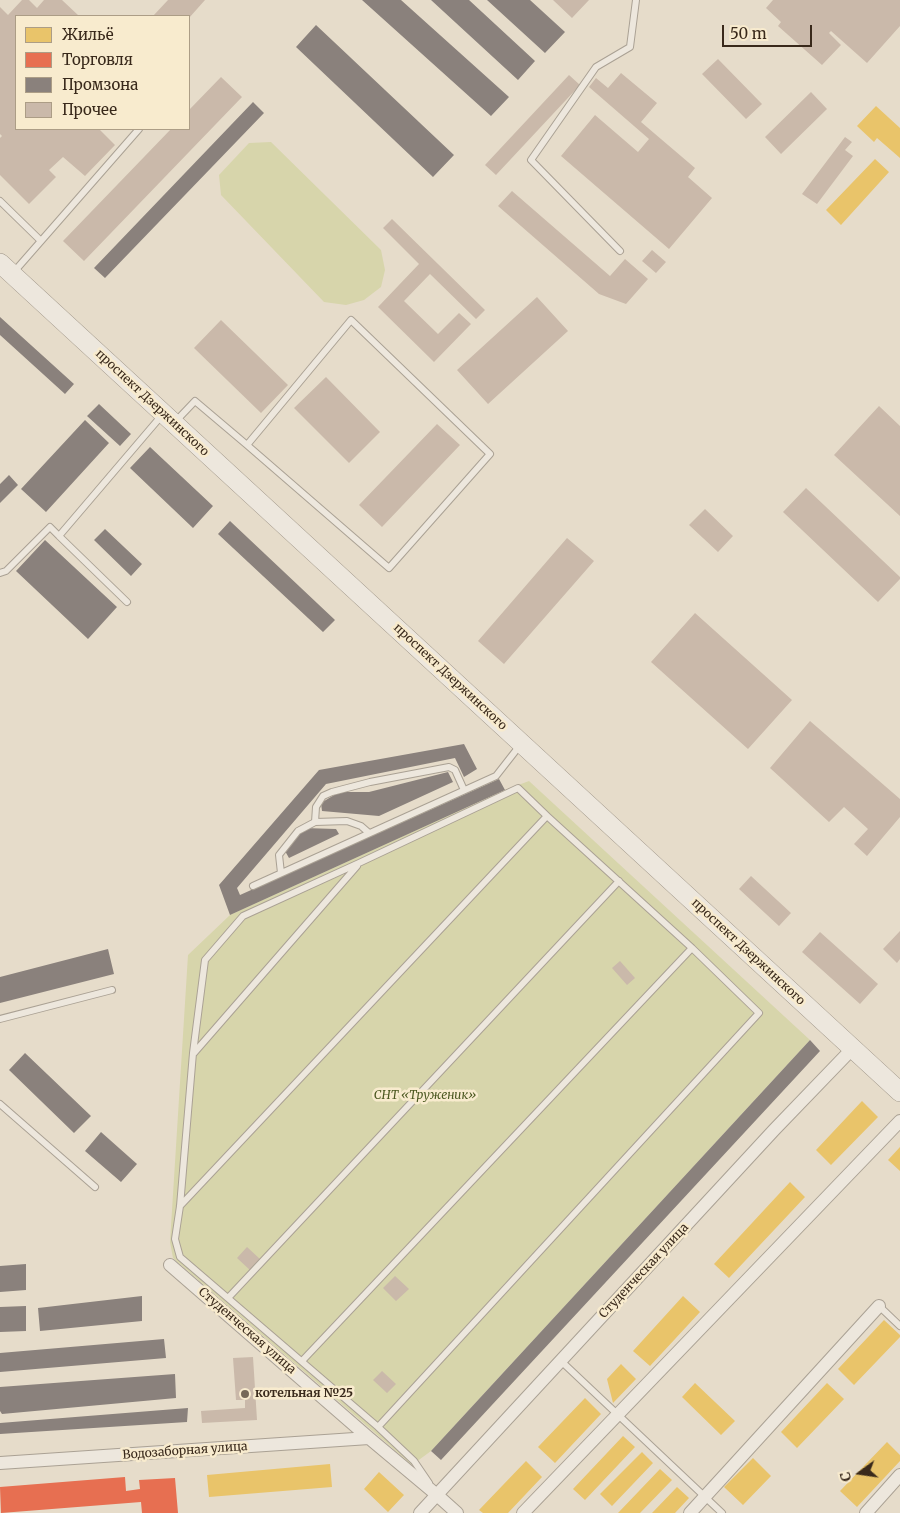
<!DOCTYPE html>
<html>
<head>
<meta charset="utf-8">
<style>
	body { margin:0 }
	#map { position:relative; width:900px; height:1513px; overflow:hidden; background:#e6dcca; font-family:Merriweather,serif }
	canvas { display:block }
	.legend { position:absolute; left:15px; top:15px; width:175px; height:115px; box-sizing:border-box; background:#f8ebce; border:1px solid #ac9d86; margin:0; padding:6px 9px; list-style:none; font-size:15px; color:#39291b }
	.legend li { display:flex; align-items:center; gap:10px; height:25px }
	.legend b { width:25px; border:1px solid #ac9d86 }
	.north { position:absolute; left:835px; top:1448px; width:50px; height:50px; -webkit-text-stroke:4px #f8ebce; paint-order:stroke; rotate:256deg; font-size:14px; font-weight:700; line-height:20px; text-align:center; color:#39291b }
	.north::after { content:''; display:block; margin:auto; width:18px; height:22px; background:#39291b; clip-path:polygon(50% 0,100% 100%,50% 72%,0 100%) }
	.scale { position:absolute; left:722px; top:25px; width:90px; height:22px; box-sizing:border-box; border:2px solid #39291b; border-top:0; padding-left:6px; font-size:15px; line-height:18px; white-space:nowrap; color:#39291b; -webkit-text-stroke:4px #f8ebce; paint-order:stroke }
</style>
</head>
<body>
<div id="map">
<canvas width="900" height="1513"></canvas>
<ul class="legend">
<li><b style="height:14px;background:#e9c46a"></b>Жильё</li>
<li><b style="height:14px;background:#e76f51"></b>Торговля</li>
<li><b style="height:14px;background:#8a817c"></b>Промзона</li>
<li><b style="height:14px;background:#cab9aa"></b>Прочее</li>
</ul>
<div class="north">С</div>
<div class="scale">50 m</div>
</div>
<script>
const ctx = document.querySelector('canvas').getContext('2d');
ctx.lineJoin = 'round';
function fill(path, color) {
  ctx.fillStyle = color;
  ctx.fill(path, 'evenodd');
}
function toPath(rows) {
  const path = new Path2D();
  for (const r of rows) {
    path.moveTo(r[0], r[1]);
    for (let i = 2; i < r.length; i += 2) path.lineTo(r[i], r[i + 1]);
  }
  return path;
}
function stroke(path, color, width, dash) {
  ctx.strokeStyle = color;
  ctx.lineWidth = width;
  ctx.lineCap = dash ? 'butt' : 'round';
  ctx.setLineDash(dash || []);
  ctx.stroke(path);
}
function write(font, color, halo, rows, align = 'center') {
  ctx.font = font + ' Merriweather,serif';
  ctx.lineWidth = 5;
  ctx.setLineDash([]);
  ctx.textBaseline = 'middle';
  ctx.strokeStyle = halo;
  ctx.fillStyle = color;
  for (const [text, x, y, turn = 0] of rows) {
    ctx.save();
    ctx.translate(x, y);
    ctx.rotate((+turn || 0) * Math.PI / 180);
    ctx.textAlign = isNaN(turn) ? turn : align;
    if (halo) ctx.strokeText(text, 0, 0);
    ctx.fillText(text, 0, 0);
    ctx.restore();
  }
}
const green = toPath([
	[271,142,381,250,385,270,381,287,364,300,346,305,324,302,221,195,219,175,249,143],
	[529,781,810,1040,431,1451,412,1465,173,1258,170,1242,188,955,230,915,505,790]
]);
const homes = toPath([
	[876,106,900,128,900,158,877,138,874,142,857,126],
	[875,159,889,172,841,225,826,210],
	[862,1101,878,1117,831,1165,816,1150],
	[900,1147,900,1171,888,1160],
	[790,1182,805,1197,729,1278,714,1264],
	[683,1296,700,1312,650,1366,633,1351],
	[884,1320,900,1335,900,1337,854,1385,838,1369],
	[621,1364,636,1379,613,1403,607,1379],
	[695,1383,735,1421,721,1435,682,1397],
	[827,1383,844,1399,797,1448,781,1432],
	[585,1398,601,1414,555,1463,538,1447],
	[623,1436,635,1447,585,1500,573,1489],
	[887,1442,900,1455,900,1461,857,1507,840,1491],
	[642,1452,653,1463,612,1506,600,1494],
	[753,1458,771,1476,743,1505,724,1487],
	[526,1461,542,1477,508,1513,483,1513,479,1510],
	[330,1464,332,1487,209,1497,207,1475],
	[660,1469,672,1480,640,1513,618,1513],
	[379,1472,404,1495,388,1512,364,1489],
	[677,1487,689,1498,675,1513,652,1513]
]);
const shops = toPath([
	[125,1477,126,1491,140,1489,139,1480,175,1478,178,1513,142,1513,141,1502,1,1513,0,1487]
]);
const industry = toPath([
	[362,0,401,0,509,97,491,116],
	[431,0,469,0,535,61,518,80],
	[487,0,530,0,565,32,545,53],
	[316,25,454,155,433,177,296,47],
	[253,102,264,113,105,278,94,268],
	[0,317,74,384,65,394,0,335],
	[99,404,131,434,120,446,87,416],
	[85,420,109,443,46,512,21,489],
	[150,447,213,506,193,528,130,468],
	[9,475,18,485,0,503,0,484],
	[230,521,335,620,323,632,218,534],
	[105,529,142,564,131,576,94,540],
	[45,540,117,607,88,639,16,571],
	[464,744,477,769,464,777,455,758,326,784,237,888,240,895,499,779,505,790,230,915,219,885,319,770],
	[448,772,453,782,379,816,322,811,321,803,339,792,369,792],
	[304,828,336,829,339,834,289,858,285,851],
	[108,949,114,974,0,1003,0,977],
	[810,1040,820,1051,441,1460,431,1451],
	[25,1053,91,1116,74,1133,9,1070],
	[101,1132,137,1164,121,1182,85,1151],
	[26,1264,26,1290,0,1292,0,1266],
	[142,1296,142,1321,40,1331,38,1308],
	[26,1306,26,1331,0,1332,0,1307],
	[164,1339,166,1358,0,1372,0,1353],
	[175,1374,176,1398,2,1414,0,1411,0,1387],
	[188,1408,187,1422,0,1434,0,1423]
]);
const building = toPath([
	[22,0,29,0,37,8,44,0,62,0,79,16,16,16,16,129,99,129,115,145,85,176,63,157,49,170,56,177,29,204,0,175,0,138,2,136,0,134,0,7,8,15],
	[168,0,205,0,189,18,189,16,153,16],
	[553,0,589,0,572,18],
	[773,0,900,0,900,26,867,63,831,31,829,33,841,45,822,65,778,26,781,22,766,8],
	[718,59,762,104,746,119,702,74],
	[621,73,657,103,641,122,695,168,688,177,712,198,669,249,561,156,595,115,638,152,649,139,589,87,596,78,608,88],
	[569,75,580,85,496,175,485,165],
	[221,77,242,97,84,261,63,241,171,129,189,129,189,110],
	[811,92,827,109,781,154,765,137],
	[845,137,852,142,845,150,853,156,817,204,802,194],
	[512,191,610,276,625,259,648,279,626,304,599,294,498,206],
	[392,219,485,310,476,319,430,274,404,301,438,334,459,313,471,324,434,362,378,307,419,264,383,228],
	[652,250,666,262,656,273,642,261],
	[537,297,568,331,488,404,457,370],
	[221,320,288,385,261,413,194,348],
	[326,377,380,432,349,463,294,408],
	[879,406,900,426,900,516,834,455],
	[437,424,460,445,382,527,359,505],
	[806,488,900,577,900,579,878,602,783,512],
	[705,509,733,536,718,552,689,525],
	[567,538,594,561,504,664,478,641],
	[695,613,792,700,748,749,651,662],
	[810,721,900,799,900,817,867,856,854,844,868,829,844,807,829,822,770,768],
	[751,876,791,913,779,926,739,889],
	[900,931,900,959,897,963,883,949],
	[820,932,878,984,860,1004,802,952],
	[620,961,635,978,627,985,612,968],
	[247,1247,261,1260,251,1271,237,1258],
	[395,1276,409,1289,396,1301,383,1288],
	[253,1357,257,1420,202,1423,201,1411,245,1408,245,1400,236,1400,233,1358],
	[382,1371,396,1384,387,1393,373,1380]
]);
const lane = toPath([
	[0,201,41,241],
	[620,251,531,160,596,67,630,47,636,0],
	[13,273,139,129],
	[175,422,195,401,247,445,389,568,490,454,351,320,247,445],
	[59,536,127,602],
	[0,573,6,571,50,527,59,536,163,414],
	[315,822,316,807,323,796,332,792,370,782,449,767,455,770,464,790],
	[281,873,279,855,298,831,315,822,347,821,361,826,369,833],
	[253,886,496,776,521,744],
	[0,1019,112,990],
	[194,1053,357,866],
	[0,1104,95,1187],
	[180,1206,547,816],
	[228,1298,619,881],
	[879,1306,900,1326],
	[302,1361,692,948],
	[561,1361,722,1513],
	[378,1427,759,1013,692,948,547,816,518,788,359,863,243,916,205,960,193,1053,180,1206,175,1239,180,1257,378,1427,414,1461,429,1483]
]);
const street = toPath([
	[170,1265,369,1438,437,1495,457,1513],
	[0,1463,369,1438],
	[420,1513,774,1130,853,1048],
	[523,1513,900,1121],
	[690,1513,879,1306],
	[866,1513,900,1475]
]);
const secondary = toPath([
	[0,263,900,1092]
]);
const markers = [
	[245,1394,5,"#766858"]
];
const streetNames = [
	["проспект Дзержинского",152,403,43],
	["проспект Дзержинского",450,677,43],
	["проспект Дзержинского",748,952,43],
	["Студенческая улица",644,1271,-47],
	["Студенческая улица",247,1331,41],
	["Водозаборная улица",185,1451,-4]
];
const parkNames = [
	["СНТ «Труженик»",425,1096]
];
const poiNames = [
	["котельная №25",255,1394]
];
fill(green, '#d7d5ab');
fill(homes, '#e9c46a');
fill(shops, '#e76f51');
fill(industry, '#8a817c');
fill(building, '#cab9aa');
stroke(lane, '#aaa194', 8);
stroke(street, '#aaa194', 14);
stroke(secondary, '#9a9083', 20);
stroke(lane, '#ede7dd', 6);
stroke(street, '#ede7dd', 12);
stroke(secondary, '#ede7dd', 19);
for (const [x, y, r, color] of markers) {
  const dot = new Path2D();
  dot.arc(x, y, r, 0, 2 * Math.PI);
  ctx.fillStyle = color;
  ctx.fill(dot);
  stroke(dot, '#f8ebce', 2);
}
write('12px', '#39291b', '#f8ebce', streetNames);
write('italic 12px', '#4b5820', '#f8ebce', parkNames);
write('bold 12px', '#39291b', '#f8ebce', poiNames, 'left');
</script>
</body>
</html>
